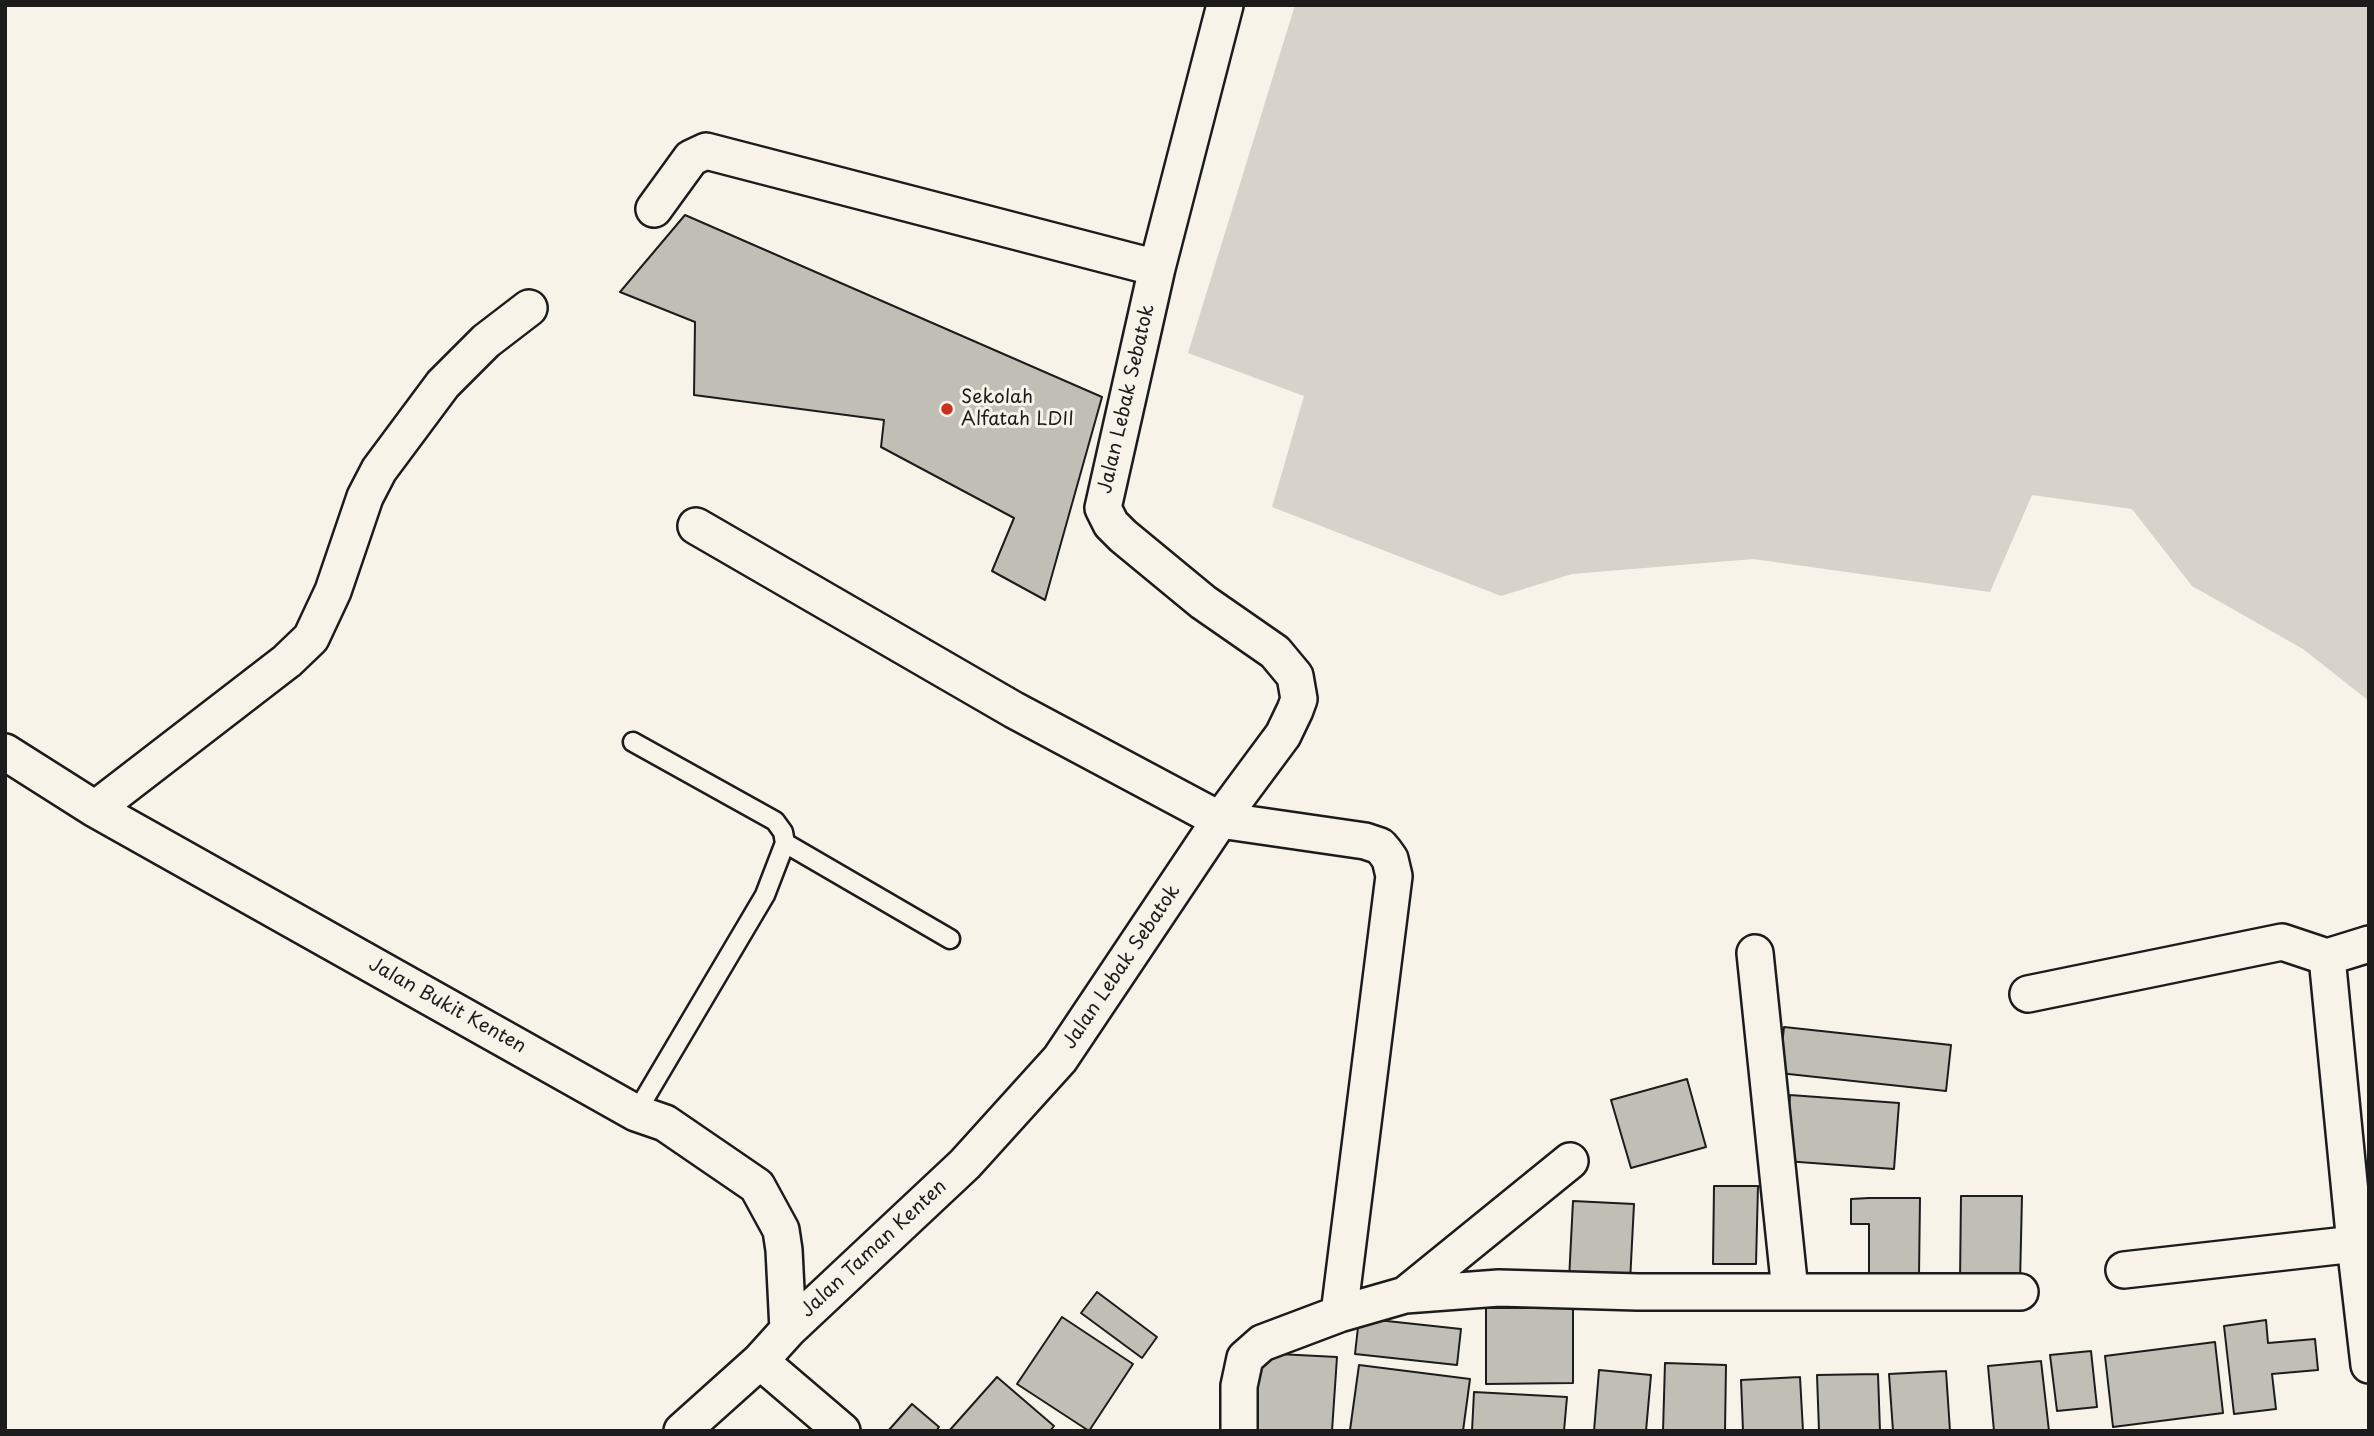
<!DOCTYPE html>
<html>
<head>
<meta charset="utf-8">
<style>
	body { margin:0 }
	#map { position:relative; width:2374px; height:1436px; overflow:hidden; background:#f7f3e8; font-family:"Playpen Sans",sans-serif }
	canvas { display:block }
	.frame { position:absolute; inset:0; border:7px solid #1c1c1c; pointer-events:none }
</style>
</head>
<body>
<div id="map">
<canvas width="2374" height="1436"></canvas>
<div class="frame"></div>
</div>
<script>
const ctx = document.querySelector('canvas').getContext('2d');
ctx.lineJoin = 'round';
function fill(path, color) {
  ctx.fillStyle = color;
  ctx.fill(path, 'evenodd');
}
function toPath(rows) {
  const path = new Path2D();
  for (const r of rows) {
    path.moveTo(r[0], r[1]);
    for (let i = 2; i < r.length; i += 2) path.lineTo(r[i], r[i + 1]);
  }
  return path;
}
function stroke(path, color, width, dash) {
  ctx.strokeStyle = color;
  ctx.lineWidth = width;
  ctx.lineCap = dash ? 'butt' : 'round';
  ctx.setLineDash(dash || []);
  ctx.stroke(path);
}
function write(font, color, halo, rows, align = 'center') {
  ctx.font = font + ' "Playpen Sans",sans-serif';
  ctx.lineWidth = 6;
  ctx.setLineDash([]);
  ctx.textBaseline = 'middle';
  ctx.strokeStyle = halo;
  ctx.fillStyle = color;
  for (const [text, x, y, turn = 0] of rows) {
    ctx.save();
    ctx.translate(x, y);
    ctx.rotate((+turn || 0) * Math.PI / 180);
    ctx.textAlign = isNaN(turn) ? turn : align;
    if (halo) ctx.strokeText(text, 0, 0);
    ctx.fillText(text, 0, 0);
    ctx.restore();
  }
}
const green = toPath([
	[1295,5,2369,5,2369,701,2303,649,2192,586,2132,509,2032,495,1990,592,1753,559,1572,574,1501,596,1272,507,1304,396,1188,353]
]);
const building = toPath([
	[685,215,1102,397,1045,600,992,571,1014,518,881,447,884,420,694,395,695,322,620,292,685,215],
	[1784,1027,1951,1045,1946,1091,1779,1073,1784,1027],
	[1687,1079,1706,1147,1631,1168,1611,1100,1687,1079],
	[1790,1095,1899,1103,1894,1169,1785,1161,1790,1095],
	[1714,1186,1758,1186,1756,1264,1713,1264,1714,1186],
	[1961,1196,2022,1196,2020,1283,1960,1282,1961,1196],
	[1869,1198,1920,1198,1919,1276,1869,1275,1869,1224,1851,1224,1851,1199,1869,1198],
	[1573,1201,1634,1204,1630,1282,1569,1280,1573,1201],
	[1097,1292,1157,1337,1142,1358,1081,1313,1097,1292],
	[1486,1308,1573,1308,1573,1383,1486,1384,1486,1308],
	[1062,1317,1133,1364,1089,1431,1017,1384,1062,1317],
	[1359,1318,1461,1329,1457,1365,1355,1354,1359,1318],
	[2266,1320,2268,1343,2315,1339,2318,1370,2272,1374,2276,1409,2234,1414,2224,1326,2266,1320],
	[2215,1342,2223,1413,2113,1427,2105,1356,2215,1342],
	[2091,1351,2097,1407,2057,1411,2050,1355,2091,1351],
	[1259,1353,1337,1357,1332,1431,1254,1431,1259,1353],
	[2041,1361,2049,1431,1994,1431,1988,1366,2041,1361],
	[1665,1363,1726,1365,1725,1431,1663,1431,1665,1363],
	[1359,1365,1470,1379,1463,1431,1350,1430,1359,1365],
	[1599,1370,1651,1375,1646,1431,1594,1431,1599,1370],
	[1946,1371,1950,1431,1893,1431,1889,1374,1946,1371],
	[1878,1374,1880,1431,1819,1431,1817,1375,1878,1374],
	[997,1377,1054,1426,1050,1431,949,1431,997,1377],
	[1800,1377,1803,1431,1743,1431,1741,1380,1800,1377],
	[1474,1392,1567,1397,1564,1431,1472,1431,1474,1392],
	[912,1404,939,1427,936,1431,888,1431,912,1404]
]);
const lane = toPath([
	[633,742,775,821,783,832,785,843,765,895,636,1113],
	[785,843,950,939]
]);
const street = toPath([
	[654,209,691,158,706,151,1157,268],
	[696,526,1014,710,1220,820,1365,841,1380,846,1385,852,1390,859,1394,876,1339,1314],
	[5,752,95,809,636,1113,665,1123,757,1186,781,1230,784,1250,788,1330],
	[95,809,287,661,311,638,333,591,365,497,379,470,443,384,486,341,529,308],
	[1755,953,1790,1291],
	[2327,957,2369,944],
	[2028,994,2282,942,2327,957,2355,1244,2124,1270],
	[2369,1242,2355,1244,2369,1365],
	[1405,1295,1499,1288,1638,1292,2020,1292],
	[760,1361,842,1431],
	[682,1431,760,1361,788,1330,965,1164,1060,1059,1220,820,1283,735,1295,710,1299,699,1295,676,1275,652,1203,602,1123,536,1111,524,1103,508,1157,268,1225,5],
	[1239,1431,1239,1386,1245,1358,1262,1343,1339,1314,1405,1295,1570,1161]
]);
const markers = [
	[947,409,7,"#c8321e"]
];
const poiNames = [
	["Sekolah",961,398],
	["Alfatah LDII",961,420]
];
const streetNames = [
	["Jalan Lebak Sebatok",1127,399,-77],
	["Jalan Lebak Sebatok",1122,967,-56],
	["Jalan Bukit Kenten",447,1006,29],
	["Jalan Taman Kenten",874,1249,-43]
];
fill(green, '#d7d3cb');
fill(building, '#c0beb5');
stroke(building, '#1c1c1c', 2);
stroke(lane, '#1c1c1c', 23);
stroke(street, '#1c1c1c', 40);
stroke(lane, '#f7f3e8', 18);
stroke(street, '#f7f3e8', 35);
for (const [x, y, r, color] of markers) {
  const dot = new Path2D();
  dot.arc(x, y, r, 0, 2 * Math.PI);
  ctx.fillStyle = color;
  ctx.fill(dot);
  stroke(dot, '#f7f3e8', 2.5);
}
write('19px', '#1c1c1c', '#f7f3e8', poiNames, 'left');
write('19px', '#1c1c1c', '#f7f3e8', streetNames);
</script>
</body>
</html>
